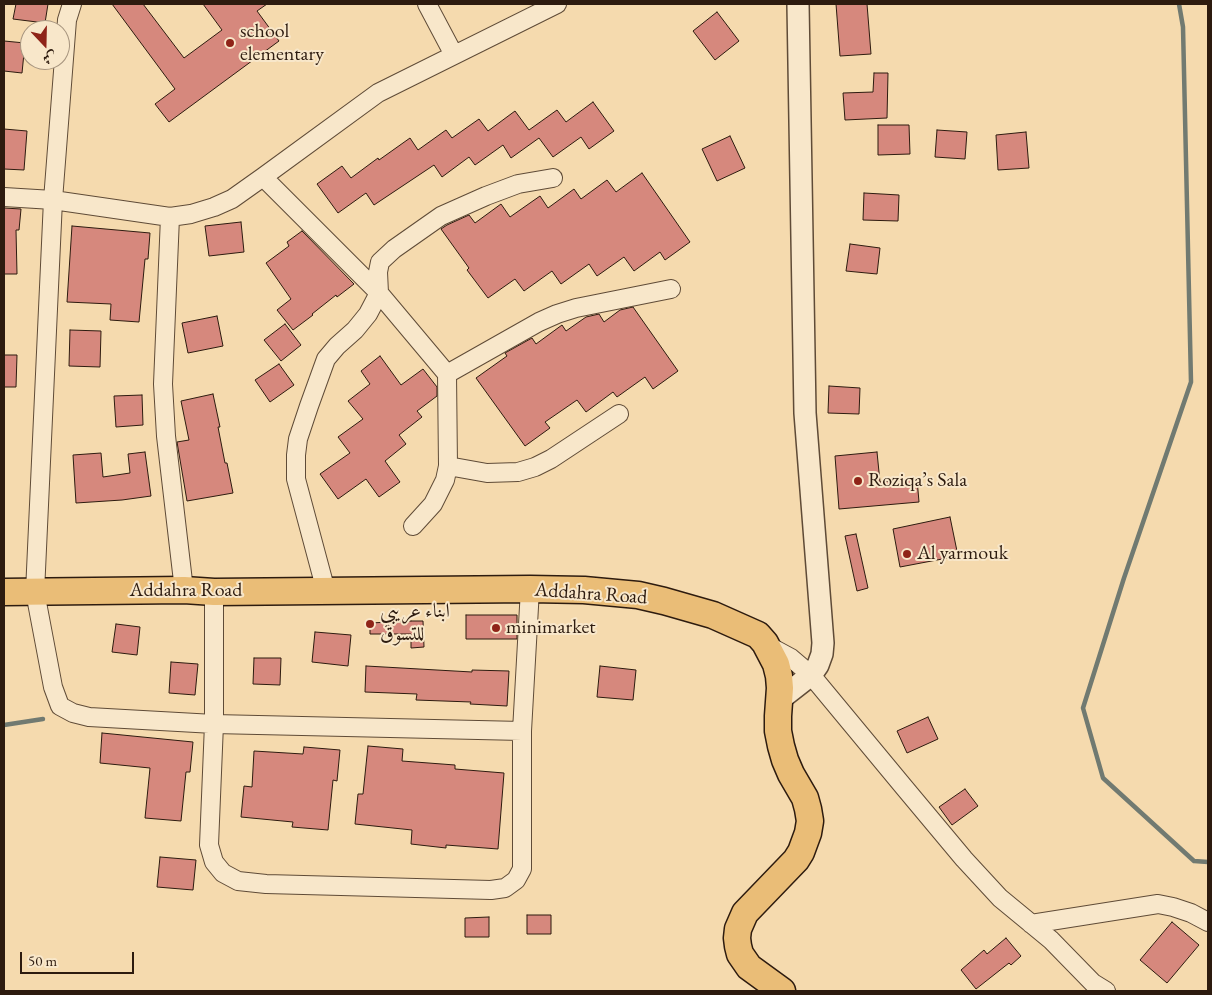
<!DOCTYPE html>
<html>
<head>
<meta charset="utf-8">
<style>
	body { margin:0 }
	#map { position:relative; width:1212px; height:995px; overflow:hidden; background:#f5daae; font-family:"EB Garamond",Amiri,serif }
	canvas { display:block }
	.frame { position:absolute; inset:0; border:5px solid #2d1b0f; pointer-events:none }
	.north { position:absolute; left:20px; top:20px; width:50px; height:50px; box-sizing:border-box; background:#f8e7ca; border:1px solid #a7957f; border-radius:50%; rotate:159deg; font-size:14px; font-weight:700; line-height:20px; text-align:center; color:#2d1b0f }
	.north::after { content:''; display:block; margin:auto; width:18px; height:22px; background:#8f2418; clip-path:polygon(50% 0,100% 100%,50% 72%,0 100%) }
	.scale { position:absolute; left:20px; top:952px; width:114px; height:22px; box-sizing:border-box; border:2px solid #2d1b0f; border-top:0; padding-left:6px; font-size:15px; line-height:18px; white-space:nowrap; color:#2d1b0f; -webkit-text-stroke:4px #f8e7ca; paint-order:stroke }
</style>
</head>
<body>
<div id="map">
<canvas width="1212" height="995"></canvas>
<div class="frame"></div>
<div class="north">ش</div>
<div class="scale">50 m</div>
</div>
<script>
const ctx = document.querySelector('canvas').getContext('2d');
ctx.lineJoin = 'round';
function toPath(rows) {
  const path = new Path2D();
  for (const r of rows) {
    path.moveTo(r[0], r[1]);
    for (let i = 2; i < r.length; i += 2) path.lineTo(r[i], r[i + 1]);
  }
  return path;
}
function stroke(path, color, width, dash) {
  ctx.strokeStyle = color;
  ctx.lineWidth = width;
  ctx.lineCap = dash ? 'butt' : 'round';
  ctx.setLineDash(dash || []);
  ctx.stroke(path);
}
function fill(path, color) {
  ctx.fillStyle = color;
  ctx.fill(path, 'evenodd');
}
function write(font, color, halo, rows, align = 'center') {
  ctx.font = font + ' "EB Garamond",Amiri,serif';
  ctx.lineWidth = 4;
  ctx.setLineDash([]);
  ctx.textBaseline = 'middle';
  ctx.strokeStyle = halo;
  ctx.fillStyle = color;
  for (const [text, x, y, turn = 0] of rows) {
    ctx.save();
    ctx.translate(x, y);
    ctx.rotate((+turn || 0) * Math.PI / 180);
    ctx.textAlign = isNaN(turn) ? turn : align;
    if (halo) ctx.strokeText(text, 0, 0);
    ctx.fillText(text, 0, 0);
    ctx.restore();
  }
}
const stream = toPath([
	[1179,4,1183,27,1191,382,1124,578,1083,708,1103,778,1194,861,1208,862],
	[4,725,43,719]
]);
const building = toPath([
	[16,4,48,4,45,23,13,19,16,4],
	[112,4,143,4,184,58,222,30,203,4,267,4,257,11,279,41,169,122,155,104,175,89,112,4],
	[836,4,867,4,871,54,840,56,836,4],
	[717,12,739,41,715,60,693,31,717,12],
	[4,41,25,43,22,73,4,71,4,41],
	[874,73,888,73,887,118,845,120,843,93,873,92,874,73],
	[593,102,614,131,589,149,581,137,553,157,539,138,511,158,503,145,475,165,469,157,442,177,434,165,374,205,366,193,338,213,317,184,342,166,351,178,378,158,379,160,410,138,418,150,446,130,452,138,479,119,488,131,515,111,529,130,557,110,566,122,593,102],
	[878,125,909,125,910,154,878,155,878,125],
	[4,129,27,131,24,170,4,169,4,129],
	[937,130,967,132,965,159,935,157,937,130],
	[1026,132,1029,168,998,170,996,135,1026,132],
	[730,136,745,168,717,181,702,149,730,136],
	[642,173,690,242,665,260,660,252,634,271,624,257,597,276,589,264,561,284,552,271,524,291,515,279,488,298,467,270,469,268,441,229,447,225,469,215,475,223,501,204,510,217,540,196,548,208,574,189,581,199,607,180,616,192,642,173],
	[864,193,899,195,898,221,863,220,864,193],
	[4,208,21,209,19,230,16,230,17,274,4,274,4,208],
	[241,222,244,252,209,256,205,226,241,222],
	[72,226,150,233,148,259,145,259,139,322,110,320,111,304,67,302,72,226],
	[302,231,354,284,337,297,336,295,312,314,313,315,293,330,277,310,291,299,266,263,289,246,287,242,302,231],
	[850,244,880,248,877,274,846,271,850,244],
	[633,307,678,371,653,389,645,377,617,397,613,392,586,412,577,400,545,422,550,428,525,446,476,378,507,356,505,353,532,338,536,344,562,325,566,331,586,317,599,314,604,322,620,310,633,307],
	[217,316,223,346,188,353,182,323,217,316],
	[285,324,301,345,281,361,264,340,285,324],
	[70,330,101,331,100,367,69,366,70,330],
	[4,355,17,355,16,387,4,387,4,355],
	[380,356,401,385,423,369,437,387,437,396,417,411,422,417,399,435,406,444,385,461,400,482,379,497,366,479,338,499,320,474,350,453,338,437,363,419,348,401,370,384,361,371,380,356],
	[279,364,294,385,270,402,255,380,279,364],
	[829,386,860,388,859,414,828,413,829,386],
	[213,394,220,427,218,427,225,463,227,463,233,493,187,501,177,442,189,440,181,401,213,394],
	[142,395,143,425,116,427,114,396,142,395],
	[145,452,151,496,122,500,76,503,73,455,101,453,103,477,130,473,128,454,145,452],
	[877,452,880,482,917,479,919,502,839,509,835,456,877,452],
	[950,517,958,556,900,567,893,529,950,517],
	[856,534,868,588,857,591,845,536,856,534],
	[466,615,517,615,517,639,466,639,466,615],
	[411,621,423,621,424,647,411,648,411,634,370,634,370,623,411,621],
	[116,624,140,627,137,655,112,652,116,624],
	[315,632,351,635,348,666,312,662,315,632],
	[254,658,281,658,280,685,253,684,254,658],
	[171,662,198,664,195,695,169,693,171,662],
	[366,666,472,672,472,670,509,671,507,706,470,704,471,702,416,700,417,694,365,692,366,666],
	[600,666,636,670,633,700,597,697,600,666],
	[928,717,938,739,907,753,897,731,928,717],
	[102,733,193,742,190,772,186,772,181,821,145,818,150,768,100,763,102,733],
	[368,746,403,749,402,761,455,765,455,769,504,773,498,849,446,845,446,848,411,844,412,830,355,824,358,794,363,794,368,746],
	[304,747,340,750,337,781,333,780,328,830,292,827,293,822,241,817,244,786,252,787,254,751,303,754,304,747],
	[965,789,978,806,952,825,939,807,965,789],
	[160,857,196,860,193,890,157,887,160,857],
	[527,915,551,915,551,934,527,934,527,915],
	[489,917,489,937,465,937,465,918,489,917],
	[1172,922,1199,945,1167,983,1140,960,1172,922],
	[1006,938,1021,956,1011,965,1009,963,976,989,961,970,984,950,987,954,1006,938]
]);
const minor = toPath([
	[72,4,67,20,53,200,35,592,53,687,60,706,73,713,89,717,214,724,522,731],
	[427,4,454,55],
	[263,177,379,293,368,314,355,330,337,346,326,359,309,406,298,439,296,455,296,479,326,591],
	[4,197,53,200,170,217,191,214,214,207,232,199,263,177,378,93,557,4],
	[170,217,163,384,166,436,184,590],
	[447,374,539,322,557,314,576,308,671,289],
	[448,466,487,473,518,472,535,467,551,459,619,414],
	[413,526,433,504,445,480,448,466,447,374,379,293,378,272,380,262,394,249,441,216,486,196,518,184,553,178],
	[214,592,214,724,209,845,214,862,223,873,238,881,266,884,491,890,505,888,516,880,522,869,522,731,530,589],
	[765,644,791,658,811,675,903,786,964,859,1000,898,1051,940,1093,983,1106,991],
	[1031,924,1158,904,1173,907,1191,913,1208,922]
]);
const tertiary = toPath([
	[779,700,811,675,818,665,822,654,823,643,805,413,798,4]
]);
const primary = toPath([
	[4,592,184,590,214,592,530,589,584,590,638,595,664,601,713,615,758,635,765,643,776,664,779,676,780,688,778,716,778,731,781,746,785,760,791,774,805,798,808,809,810,821,808,833,801,852,796,860,745,913,738,929,737,938,738,946,740,954,749,967,782,991]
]);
const markers = [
	[230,43,5,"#8f2418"],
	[858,481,5,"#8f2418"],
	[907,554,5,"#8f2418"],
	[370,624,5,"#8f2418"],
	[496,628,5,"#8f2418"]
];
const poiNames = [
	["school",240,32],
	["elementary",240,55],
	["Roziqa’s Sala",868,481],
	["Al yarmouk",917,554],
	["ابناء عريبي",380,612],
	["للتسوق",380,635],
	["minimarket",506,628]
];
const streetNames = [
	["Addahra Road",186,591],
	["Addahra Road",591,594,4]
];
stroke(stream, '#717a71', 4.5);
fill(building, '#d6887d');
stroke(building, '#2d1b0f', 1);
stroke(minor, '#5f4b37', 20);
stroke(tertiary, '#5f4b37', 24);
stroke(primary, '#2d1b0f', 29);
stroke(minor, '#f8e7ca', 18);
stroke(tertiary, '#f8e7ca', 21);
stroke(primary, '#eabd77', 26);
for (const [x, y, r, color] of markers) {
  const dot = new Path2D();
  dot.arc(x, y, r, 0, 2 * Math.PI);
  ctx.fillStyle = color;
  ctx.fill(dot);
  stroke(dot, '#f8e7ca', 2);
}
write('20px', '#2d1b0f', '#f8e7ca', poiNames, 'left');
write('20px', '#2d1b0f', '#f8e7ca', streetNames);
</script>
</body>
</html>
